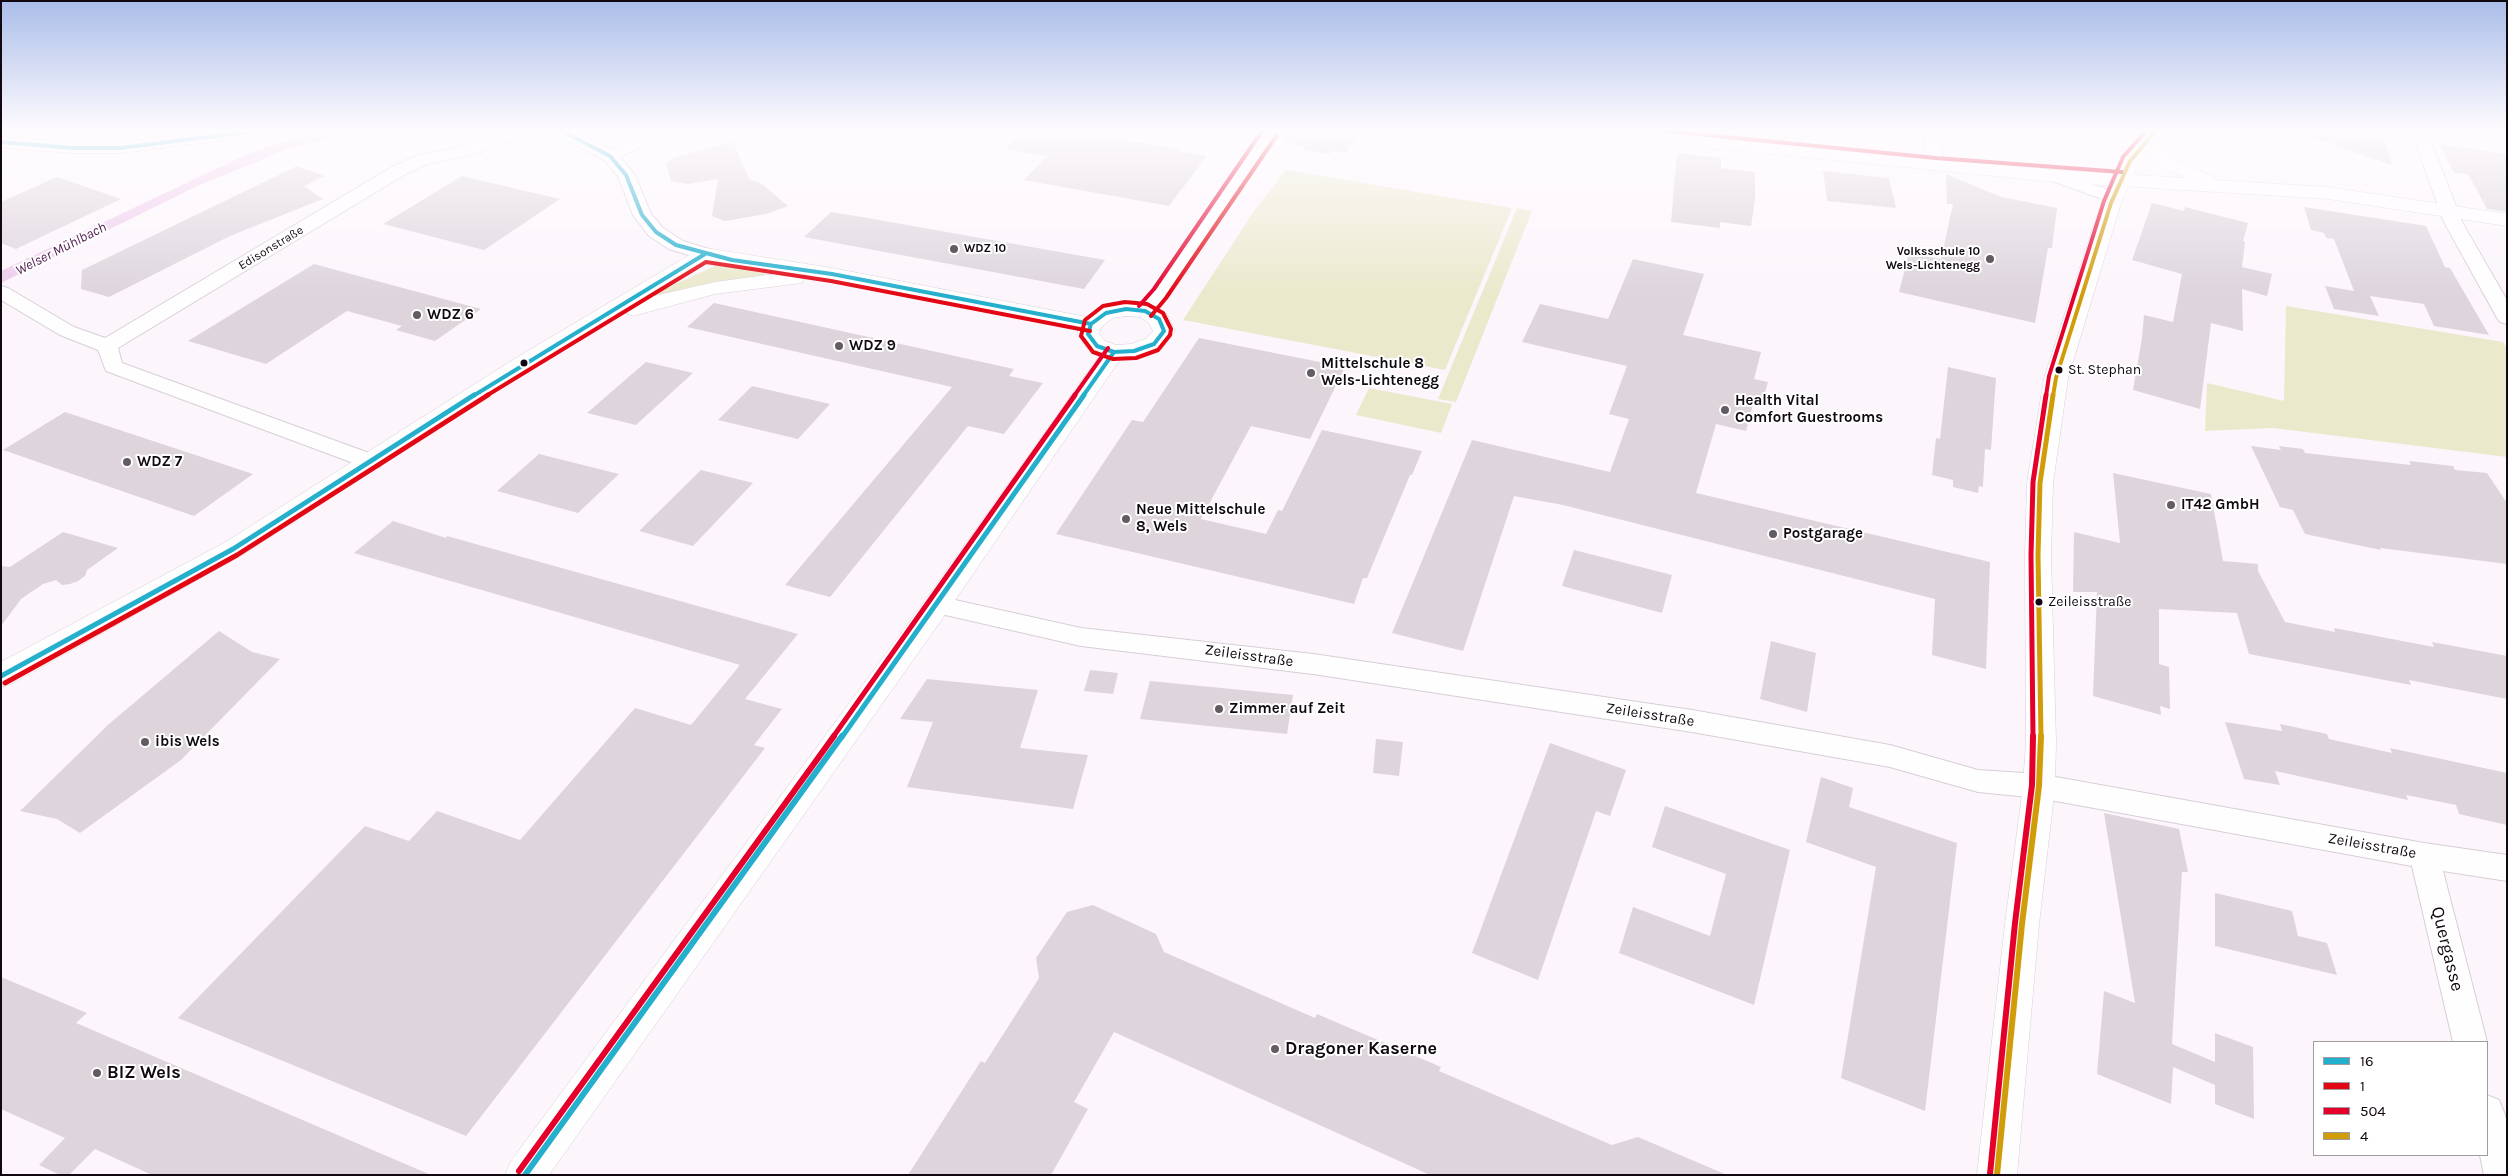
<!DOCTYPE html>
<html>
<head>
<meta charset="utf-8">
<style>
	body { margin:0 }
	#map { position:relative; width:2508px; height:1176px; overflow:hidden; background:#fcf6fc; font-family:Karla,sans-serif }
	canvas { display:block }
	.frame { position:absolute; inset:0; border:2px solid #110811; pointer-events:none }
	.legend { position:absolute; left:2313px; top:1041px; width:175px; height:115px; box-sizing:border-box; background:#fff; border:1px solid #a09ca0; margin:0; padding:6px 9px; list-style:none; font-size:15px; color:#110811 }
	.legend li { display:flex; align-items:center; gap:10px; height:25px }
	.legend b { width:25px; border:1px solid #a09ca0 }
</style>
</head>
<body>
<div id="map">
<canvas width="2508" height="1176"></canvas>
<div class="frame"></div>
<ul class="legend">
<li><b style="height:6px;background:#24b0cd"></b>16</li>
<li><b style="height:6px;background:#e30613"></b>1</li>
<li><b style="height:6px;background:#e4002b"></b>504</li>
<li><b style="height:6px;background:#d09d09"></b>4</li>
</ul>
</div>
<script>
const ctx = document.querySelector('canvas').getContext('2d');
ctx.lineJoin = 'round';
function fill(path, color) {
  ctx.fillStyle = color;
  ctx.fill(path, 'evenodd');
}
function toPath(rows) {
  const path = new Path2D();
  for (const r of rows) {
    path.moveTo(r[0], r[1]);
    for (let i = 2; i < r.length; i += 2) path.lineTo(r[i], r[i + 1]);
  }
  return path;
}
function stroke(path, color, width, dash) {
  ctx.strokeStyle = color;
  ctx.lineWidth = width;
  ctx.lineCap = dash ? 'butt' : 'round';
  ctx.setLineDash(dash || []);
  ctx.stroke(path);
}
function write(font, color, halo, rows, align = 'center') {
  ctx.font = font + ' Karla,sans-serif';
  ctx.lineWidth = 4;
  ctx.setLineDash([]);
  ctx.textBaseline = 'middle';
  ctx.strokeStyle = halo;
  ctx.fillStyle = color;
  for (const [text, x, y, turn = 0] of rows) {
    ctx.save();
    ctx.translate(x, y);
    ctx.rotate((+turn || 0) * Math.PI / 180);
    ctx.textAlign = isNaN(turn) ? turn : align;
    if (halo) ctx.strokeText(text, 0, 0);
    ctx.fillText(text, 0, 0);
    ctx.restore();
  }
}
const green = toPath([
	[1286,170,1512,208,1445,370,1183,320,1254,211],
	[1517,208,1532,211,1456,402,1438,399],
	[719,264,766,274,764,277,695,286,656,297,652,295],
	[2286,306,2503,342,2507,349,2507,457,2273,428,2205,431,2207,383,2284,401],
	[1369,388,1452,404,1441,433,1356,415]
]);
const water = toPath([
	[330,131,359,131,290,148,195,187,1,283,1,271,245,155,282,142]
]);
const building = toPath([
	[1022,131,1070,131,1179,149,1177,151,1207,156,1169,206,1024,180,1047,156,1005,149],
	[1284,131,1360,131,1346,153,1332,151,1329,154,1303,150,1305,146,1283,142],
	[2301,131,2382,131,2392,165,2301,134],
	[733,141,749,179,762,184,788,206,766,214,725,221,712,216,718,179,688,184,671,181,666,164,673,158],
	[2439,144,2507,154,2507,212,2487,209,2468,174,2454,173],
	[1677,153,1721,158,1721,168,1755,172,1755,200,1751,226,1720,222,1720,228,1671,222],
	[297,166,325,176,304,186,323,199,230,236,109,297,81,289,82,270],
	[1823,171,1889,178,1896,208,1827,201],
	[1946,174,2001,197,2057,208,2052,248,2048,248,2035,323,1899,292,1909,253,1941,259,1953,204,1947,204],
	[462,176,560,199,484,250,383,224],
	[57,177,121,199,16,249,1,243,1,202],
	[2152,203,2184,211,2185,207,2248,223,2243,241,2245,242,2242,267,2272,274,2267,296,2242,289,2243,331,2211,323,2200,409,2133,390,2142,338,2144,315,2173,322,2182,274,2132,260],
	[2304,207,2426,226,2445,267,2450,268,2489,335,2434,326,2424,304,2370,296,2379,316,2334,309,2325,286,2354,291,2334,239,2326,238,2324,233,2311,230],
	[831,212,862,217,1105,260,1084,289,804,237],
	[1633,259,1704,274,1683,335,1761,352,1754,379,1768,382,1761,407,1753,405,1746,431,1716,424,1696,493,1990,562,1986,669,1932,655,1935,599,1563,505,1514,496,1463,651,1392,633,1472,440,1610,472,1629,419,1609,414,1627,366,1522,342,1540,304,1608,319],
	[314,264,388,284,481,309,435,341,396,330,402,326,347,311,266,364,188,341],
	[714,303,1014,369,1009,376,1043,383,1004,434,968,426,830,597,785,585,952,387,687,327],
	[1199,338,1345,367,1310,439,1251,426,1201,519,1266,534,1278,510,1282,511,1322,430,1422,451,1412,475,1410,475,1367,578,1363,578,1354,604,1056,534,1132,420,1143,422],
	[646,362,693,373,636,425,587,413],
	[1948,367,1996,378,1991,450,1985,449,1983,487,1979,486,1978,493,1953,487,1953,480,1932,475,1936,438,1940,439],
	[752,386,830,404,798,439,718,420],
	[65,412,253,474,194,516,3,450],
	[2251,446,2281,450,2279,446,2303,449,2305,453,2411,465,2409,461,2453,466,2455,470,2487,473,2507,503,2507,564,2380,548,2381,550,2305,534,2293,510,2280,507],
	[539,454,619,474,578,513,497,491],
	[701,470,753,483,693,546,639,531],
	[2113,473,2211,494,2223,561,2258,564,2258,571,2285,622,2335,632,2334,628,2434,647,2432,642,2507,656,2507,699,2409,680,2411,685,2249,654,2237,613,2159,609,2159,664,2169,667,2170,709,2160,706,2161,715,2093,696,2097,592,2073,592,2074,532,2120,543],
	[393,521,446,538,447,536,798,634,745,699,782,709,754,745,765,748,466,1136,178,1018,365,826,409,841,437,811,520,840,635,708,691,725,740,665,354,553],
	[63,532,118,548,87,570,85,576,78,581,70,584,62,585,56,580,43,584,21,599,1,626,1,566,10,567],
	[1574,550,1672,575,1662,613,1562,586],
	[219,631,252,652,280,659,181,760,80,833,57,819,20,811,109,724],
	[1771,641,1816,653,1807,712,1760,699],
	[1090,670,1118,673,1113,694,1084,691],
	[927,679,1038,690,1020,748,1088,755,1073,809,907,787,933,722,900,719],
	[1150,681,1293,695,1287,734,1140,719],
	[2225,722,2282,731,2280,724,2327,734,2329,739,2392,753,2390,748,2507,773,2507,825,2459,814,2456,805,2406,795,2408,800,2275,771,2280,785,2244,779],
	[1376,739,1403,742,1399,776,1373,773],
	[1550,743,1626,770,1610,816,1596,811,1538,980,1472,953],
	[1821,777,1853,788,1849,807,1957,843,1925,1111,1841,1078,1876,867,1806,842],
	[1665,806,1790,850,1754,1005,1619,953,1633,907,1710,936,1726,874,1652,847],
	[2104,813,2179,829,2188,872,2182,872,2172,1044,2215,1062,2215,1033,2253,1047,2254,1119,2215,1104,2215,1085,2173,1067,2171,1104,2097,1074,2104,991,2135,1003],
	[2215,893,2292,911,2298,936,2327,943,2337,975,2215,946],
	[1093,905,1156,934,1164,952,1315,1018,1317,1014,1441,1067,1439,1071,1612,1145,1638,1137,1727,1175,1430,1175,1114,1032,1074,1102,1088,1109,1051,1175,908,1175,981,1061,985,1063,1039,978,1036,958,1067,912],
	[1,977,87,1013,76,1023,431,1175,152,1175,95,1149,69,1175,60,1175,39,1165,65,1138,1,1109]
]);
const minor = toPath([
	[223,131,263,131,261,135,255,136,120,153,73,153,1,147,1,137,73,143,120,143,223,131],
	[509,131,531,131,529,135,482,152,427,164,404,175,118,348,122,363,380,457,383,462,380,467,372,469,364,467,106,371,98,350,60,335,1,300,1,286,8,288,74,327,105,338,392,167,416,156,471,144,509,131],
	[554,131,574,131,610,149,646,131,666,131,664,135,620,157,635,175,651,214,663,228,683,241,712,250,714,254,712,258,705,260,669,249,649,236,633,215,618,176,604,160,556,135,554,131],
	[1710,131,1726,131,1721,148,1715,149,1709,148,1707,144,1710,131],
	[1924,131,1940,131,1944,165,1941,169,1935,170,1929,169,1926,165,1924,131],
	[2411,131,2427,131,2462,222,2507,300,2507,324,2500,322,2497,318,2444,222,2411,131],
	[2055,171,2120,194,2123,198,2120,202,2114,203,2049,180,2046,176,2049,172,2055,171],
	[937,596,1081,628,1313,654,1692,710,1890,745,1978,770,2039,774,2424,843,2507,855,2507,881,2443,871,2487,1042,2453,1042,2412,866,2039,798,1978,792,1890,767,1692,732,1313,674,1081,646,928,611,924,605,928,599,937,596],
	[2487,1095,2499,1100,2504,1112,2507,1122,2507,1175,2484,1175,2480,1155,2487,1155,2487,1095]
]);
const tertiary = toPath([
	[1588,131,1649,131,2055,170,2186,178,2163,168,2140,146,2138,142,2140,138,2147,136,2154,138,2177,160,2212,176,2215,180,2328,187,2507,214,2507,226,2328,199,2055,182,1597,137,1591,135,1588,131]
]);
const secondary = toPath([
	[1262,131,1280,131,1158,309,1167,314,1175,331,1162,349,1134,358,1121,358,947,612,549,1175,505,1175,511,1161,927,598,1100,355,1089,351,1077,334,1079,328,804,276,802,283,794,284,715,294,633,316,624,312,532,368,242,555,11,684,1,687,1,662,224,543,516,358,698,250,705,248,832,268,1087,317,1098,308,1106,306,1126,302,1139,304,1152,289,1262,131],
	[708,261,732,266,781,273,715,282,649,297,708,261],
	[1126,316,1140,317,1149,323,1153,331,1146,339,1131,344,1116,345,1105,341,1099,334,1101,327,1113,318,1126,316]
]);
const primary = toPath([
	[2146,131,2165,131,2139,163,2121,203,2068,378,2053,483,2051,555,2056,742,2055,786,2039,924,2017,1175,1977,1175,2005,924,2023,786,2026,742,2025,555,2027,483,2044,378,2101,203,2121,161,2146,131]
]);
const bus1Far2 = toPath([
	[562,131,610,156,626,175,642,215,656,232,676,245,732,260,832,274,1091,324],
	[1,142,73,148,120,148,255,131],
	[1126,309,1145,311,1159,319,1164,331,1154,344,1134,351,1114,352,1097,346,1088,334,1091,324,1106,313,1126,309],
	[473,396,705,254],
	[1083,396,1114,352]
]);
const bus1Far1 = toPath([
	[1,676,233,549,474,395],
	[842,737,1084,395]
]);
const bus1 = toPath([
	[525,1175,842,736]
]);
const bus2Far1 = toPath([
	[1125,302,1147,304,1163,313,1171,329,1170,335,1158,350,1136,358,1113,359,1093,352,1081,336,1085,320,1103,306,1125,302],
	[1151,316,1166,298,1277,135],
	[486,396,706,262,831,281,1090,331]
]);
const bus2 = toPath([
	[5,683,237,555,488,395]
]);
const bus3Far2 = toPath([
	[1667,131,1936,158,2122,172],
	[1139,306,1154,289,1262,131],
	[1074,396,1108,348],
	[2046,396,2049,376,2104,201,2123,157,2146,131]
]);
const bus3Far1 = toPath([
	[833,737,1075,395],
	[2033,737,2031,555,2033,482,2046,395]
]);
const bus3 = toPath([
	[519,1171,834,736],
	[1990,1174,2015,923,2032,785,2033,736]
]);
const bus4Far2 = toPath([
	[2053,396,2056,378,2111,203,2130,161,2156,131]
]);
const bus4Far1 = toPath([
	[2041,737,2038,555,2040,483,2053,395]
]);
const bus4 = toPath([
	[1997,1175,2022,924,2039,786,2041,736]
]);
const markers = [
	[954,249,5,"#635b63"],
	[1990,259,5,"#635b63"],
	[417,315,5,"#635b63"],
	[839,346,5,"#635b63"],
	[524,363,4.5,"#110811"],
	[2059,370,4.5,"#110811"],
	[1311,373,5,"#635b63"],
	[1725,410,5,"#635b63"],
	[127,462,5,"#635b63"],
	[2171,505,5,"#635b63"],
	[1126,519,5,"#635b63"],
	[1773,534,5,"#635b63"],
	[2039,602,4.5,"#110811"],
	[1219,709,5,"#635b63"],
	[145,742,5,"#635b63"],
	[1275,1049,5,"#635b63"],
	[97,1073,5,"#635b63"]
];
const farStreetnames = [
	["Edisonstraße",271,248,-31]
];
const farPoinames = [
	["WDZ 10",964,249],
	["Volksschule 10",1980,252,"right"],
	["Wels-Lichtenegg",1980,266,"right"]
];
const farWaternames = [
	["Welser Mühlbach",61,249,-27]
];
const busNames = [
	["St. Stephan",2068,370],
	["Zeileisstraße",2048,602]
];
const poiNames = [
	["WDZ 6",427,315],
	["WDZ 9",849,346],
	["Mittelschule 8",1321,364],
	["Wels-Lichtenegg",1321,381],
	["Health Vital",1735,401],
	["Comfort Guestrooms",1735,418],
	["WDZ 7",137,462],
	["IT42 GmbH",2181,505],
	["Neue Mittelschule",1136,510],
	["8, Wels",1136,527],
	["Postgarage",1783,534],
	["Zimmer auf Zeit",1229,709],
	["ibis Wels",155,742]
];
const streetNames = [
	["Zeileisstraße",1249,656,8],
	["Zeileisstraße",1650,715,9],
	["Zeileisstraße",2372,846,10]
];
const nearStreetnames = [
	["Quergasse",2447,949,76]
];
const nearPoinames = [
	["Dragoner Kaserne",1285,1049],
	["BIZ Wels",107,1073]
];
fill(green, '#eae9cc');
fill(water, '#eecbeb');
fill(building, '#ddd4dc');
stroke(minor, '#d7ced6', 2);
stroke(tertiary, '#d7ced6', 1);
stroke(secondary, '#d7ced6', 1);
stroke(primary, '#d7ced6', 1);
fill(minor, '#fffeff');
fill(tertiary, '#fffeff');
fill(secondary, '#fffeff');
fill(primary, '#fffeff');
stroke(bus1Far2, '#24b0cd', 4);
stroke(bus1Far1, '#24b0cd', 5);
stroke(bus1, '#24b0cd', 6);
stroke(bus2Far1, '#e30613', 4);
stroke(bus2, '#e30613', 5);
stroke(bus3Far2, '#e4002b', 4);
stroke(bus3Far1, '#e4002b', 5);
stroke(bus3, '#e4002b', 6);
stroke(bus4Far2, '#d09d09', 4);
stroke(bus4Far1, '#d09d09', 5);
stroke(bus4, '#d09d09', 6);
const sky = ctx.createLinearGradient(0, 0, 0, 295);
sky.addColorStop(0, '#aabde9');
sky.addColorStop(0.44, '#fefbfe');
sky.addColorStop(1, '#fefbfe00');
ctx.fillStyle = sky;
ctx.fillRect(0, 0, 2508, 295);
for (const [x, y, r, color] of markers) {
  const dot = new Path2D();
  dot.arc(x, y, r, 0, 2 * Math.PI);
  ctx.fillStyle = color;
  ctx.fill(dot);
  stroke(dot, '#fff', 2);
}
write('12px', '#110811', '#fff', farStreetnames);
write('bold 12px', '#110811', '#fff', farPoinames, 'left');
write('italic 14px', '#511b50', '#fff', farWaternames);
write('14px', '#110811', '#fff', busNames, 'left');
write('bold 15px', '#110811', '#fff', poiNames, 'left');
write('15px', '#110811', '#fff', streetNames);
write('18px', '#110811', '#fff', nearStreetnames);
write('bold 18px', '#110811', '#fff', nearPoinames, 'left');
</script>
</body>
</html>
